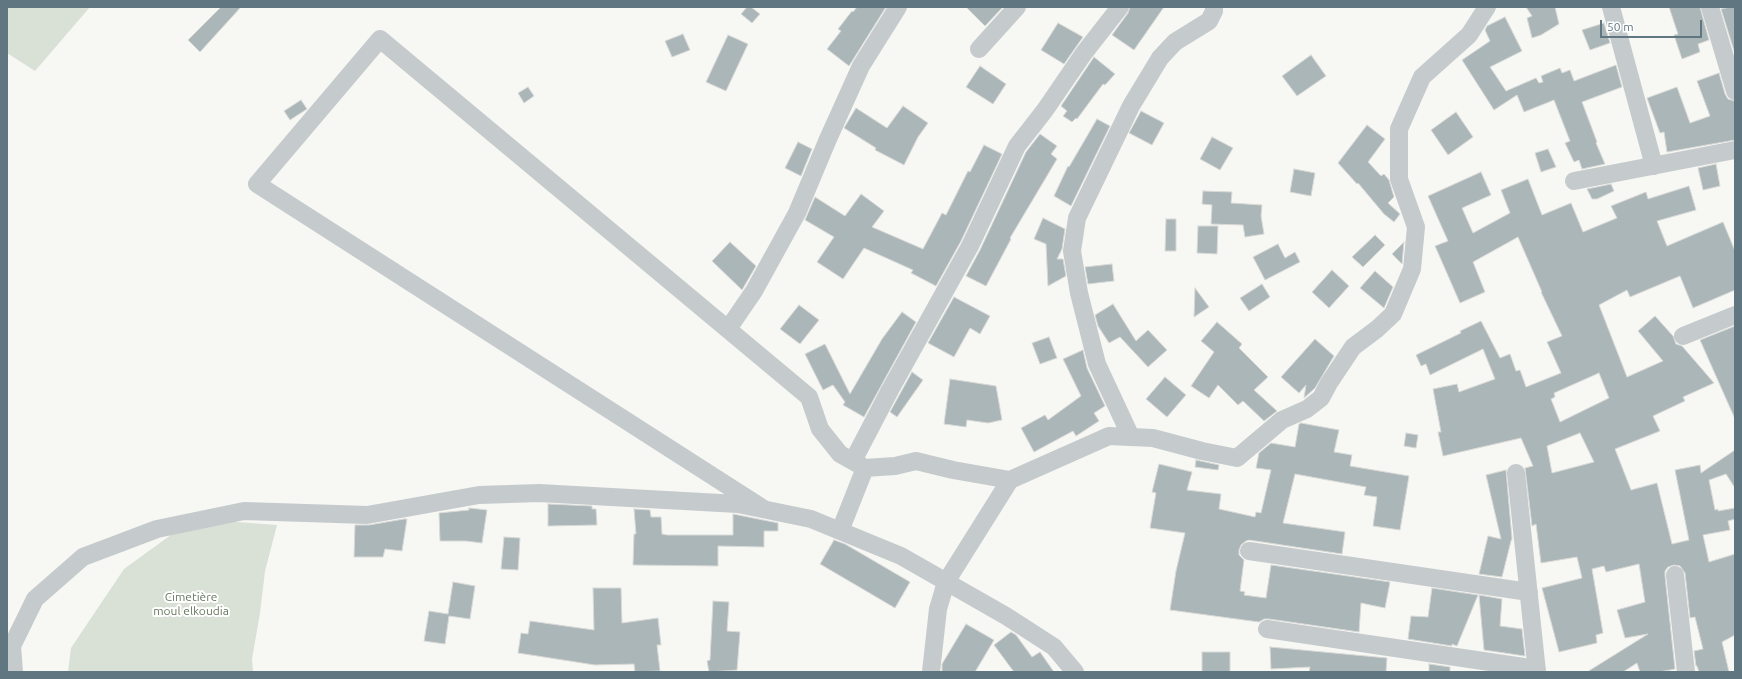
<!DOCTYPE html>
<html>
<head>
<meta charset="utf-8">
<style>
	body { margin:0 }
	#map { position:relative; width:1742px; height:679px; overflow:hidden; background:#f7f7f4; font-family:Ubuntu,sans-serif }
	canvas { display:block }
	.frame { position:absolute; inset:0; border:8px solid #607681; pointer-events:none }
	.scale { position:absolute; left:1600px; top:20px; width:102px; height:18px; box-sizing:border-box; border:2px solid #607681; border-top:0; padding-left:5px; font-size:12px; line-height:14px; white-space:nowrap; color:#607681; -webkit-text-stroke:3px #fff; paint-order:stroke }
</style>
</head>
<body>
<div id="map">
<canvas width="1742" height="679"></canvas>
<div class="frame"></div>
<div class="scale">50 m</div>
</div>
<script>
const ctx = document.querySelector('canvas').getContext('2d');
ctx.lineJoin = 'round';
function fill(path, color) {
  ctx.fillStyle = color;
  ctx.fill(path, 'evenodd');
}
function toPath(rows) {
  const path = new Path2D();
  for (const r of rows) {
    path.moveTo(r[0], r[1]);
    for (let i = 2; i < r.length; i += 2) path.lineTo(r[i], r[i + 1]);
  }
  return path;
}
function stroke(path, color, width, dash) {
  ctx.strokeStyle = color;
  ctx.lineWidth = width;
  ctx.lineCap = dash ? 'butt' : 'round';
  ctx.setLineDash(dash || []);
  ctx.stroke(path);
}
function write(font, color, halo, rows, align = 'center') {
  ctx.font = font + ' Ubuntu,sans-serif';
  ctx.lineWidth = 4;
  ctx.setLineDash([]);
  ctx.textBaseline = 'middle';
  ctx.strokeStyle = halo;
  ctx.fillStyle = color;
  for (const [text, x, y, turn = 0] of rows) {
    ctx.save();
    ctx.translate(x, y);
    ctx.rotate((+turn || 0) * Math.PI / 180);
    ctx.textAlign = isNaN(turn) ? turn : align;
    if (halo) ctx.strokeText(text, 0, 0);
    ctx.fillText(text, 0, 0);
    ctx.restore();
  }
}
const green = toPath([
	[7,7,90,7,35,71,7,53],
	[224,521,277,525,265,571,260,613,252,659,253,672,68,672,71,648,124,569,175,532]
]);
const building = toPath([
	[221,7,241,7,200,52,188,40,221,7],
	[747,7,751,7,760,14,752,23,741,14,747,7],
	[857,7,886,7,849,66,827,49,841,31,838,29,852,11,853,12,857,7],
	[966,7,1003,7,985,26,966,7],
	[1130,7,1164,7,1134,50,1112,35,1128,13,1130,7],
	[1526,7,1555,7,1559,24,1541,35,1532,38,1527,18,1532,16,1526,7],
	[1669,7,1700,7,1709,40,1698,44,1700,52,1682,59,1674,35,1678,34,1669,7],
	[1730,7,1735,7,1735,54,1721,9,1730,7],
	[1505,17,1522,51,1490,67,1506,91,1536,78,1539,83,1543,82,1541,76,1560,68,1562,73,1570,70,1574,81,1616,65,1622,87,1582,102,1597,142,1596,143,1605,164,1582,169,1579,160,1574,162,1565,143,1570,141,1554,100,1524,112,1517,95,1494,110,1462,60,1490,41,1485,30,1487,26,1505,17],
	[1058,23,1083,37,1064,64,1041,50,1058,23],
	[1604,23,1610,43,1590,50,1582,30,1604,23],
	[683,34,690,50,672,57,665,41,683,34],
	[728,35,748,44,726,91,706,82,728,35],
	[1311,55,1326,76,1297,96,1282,76,1311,55],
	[1094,57,1115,74,1105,85,1103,84,1077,119,1076,118,1072,122,1063,116,1067,111,1061,106,1094,57],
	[980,66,1006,84,993,104,966,87,980,66],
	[1719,73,1725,94,1728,99,1735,101,1735,140,1667,152,1664,132,1660,133,1647,98,1677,87,1690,123,1710,116,1697,81,1719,73],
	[528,87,534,96,524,103,518,93,528,87],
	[301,100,307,109,290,120,284,111,301,100],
	[903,106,928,123,918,137,904,165,875,150,876,148,844,128,856,108,887,128,903,106],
	[1141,111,1164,123,1152,145,1129,133,1141,111],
	[1456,112,1473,137,1448,155,1431,130,1456,112],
	[1097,119,1110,126,1071,206,1054,196,1068,166,1069,167,1097,119],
	[1367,125,1385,139,1368,162,1381,176,1384,174,1389,180,1394,197,1388,203,1400,214,1394,222,1384,214,1358,183,1357,184,1338,163,1367,125],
	[1040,134,1057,146,1051,154,1057,159,1010,238,1011,239,986,286,966,276,980,250,1026,152,1040,134],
	[1212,137,1233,148,1220,170,1200,159,1212,137],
	[798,142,812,149,801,176,785,168,798,142],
	[984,145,1002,154,961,241,936,286,911,273,913,270,864,248,843,279,817,262,834,237,805,220,815,197,845,216,861,194,884,211,872,227,923,249,942,213,946,215,968,171,970,172,984,145],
	[1548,149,1556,167,1541,172,1535,153,1548,149],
	[1716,164,1720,186,1703,190,1698,168,1716,164],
	[1294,169,1315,173,1311,196,1290,192,1294,169],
	[1481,172,1491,195,1462,208,1473,233,1510,213,1501,190,1528,179,1542,215,1571,203,1583,232,1617,218,1611,206,1646,192,1648,199,1689,186,1696,210,1657,221,1667,246,1723,222,1735,251,1735,290,1693,308,1680,276,1630,297,1627,290,1599,305,1627,377,1663,361,1638,331,1655,316,1673,336,1676,344,1682,346,1714,383,1683,397,1685,401,1653,416,1660,431,1615,449,1631,490,1657,483,1672,544,1689,540,1675,470,1700,465,1701,473,1735,450,1735,488,1726,474,1709,480,1715,510,1718,509,1718,511,1735,508,1735,519,1728,521,1730,530,1703,535,1709,562,1735,554,1735,635,1722,642,1729,672,1699,672,1697,666,1696,666,1694,651,1703,649,1695,617,1690,618,1685,573,1680,566,1674,565,1668,567,1665,571,1665,576,1675,669,1659,672,1640,672,1637,663,1623,672,1587,672,1648,634,1625,638,1617,610,1645,602,1639,564,1606,572,1604,566,1592,569,1603,633,1596,635,1597,643,1559,652,1542,588,1582,578,1577,557,1541,563,1536,524,1532,526,1525,468,1533,466,1521,438,1443,456,1438,432,1441,432,1433,389,1457,384,1459,392,1495,379,1483,349,1430,375,1426,364,1421,366,1416,355,1461,333,1460,331,1481,321,1500,358,1510,354,1516,371,1520,370,1526,387,1561,373,1547,342,1562,336,1541,292,1542,292,1518,237,1473,262,1485,292,1460,303,1435,246,1448,241,1428,196,1481,172],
	[1599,373,1609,398,1560,422,1551,399,1555,397,1554,393,1599,373],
	[1580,433,1594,462,1552,473,1547,446,1580,433],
	[1611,184,1614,191,1597,199,1592,199,1587,189,1611,184],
	[1203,191,1232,192,1231,203,1262,205,1261,216,1264,234,1245,237,1243,225,1211,224,1212,205,1202,204,1203,191],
	[1043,218,1065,229,1062,249,1057,259,1063,259,1066,276,1048,286,1046,244,1034,239,1043,218],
	[1166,219,1176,219,1176,251,1165,251,1166,219],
	[1198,226,1218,226,1217,254,1197,253,1198,226],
	[1375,235,1385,245,1363,267,1352,257,1375,235],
	[730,242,756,266,742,290,712,261,730,242],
	[1404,242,1402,264,1392,254,1404,242],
	[1278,244,1285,258,1295,252,1300,262,1265,280,1253,257,1278,244],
	[1112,264,1114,281,1088,284,1085,267,1112,264],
	[1332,270,1349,286,1329,308,1312,292,1332,270],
	[1375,271,1393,287,1384,308,1360,288,1375,271],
	[1262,284,1270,297,1249,311,1240,298,1262,284],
	[1195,288,1209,307,1194,317,1195,288],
	[954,297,990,316,980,334,970,328,954,357,928,343,954,297],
	[1113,304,1136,341,1148,330,1167,350,1148,367,1120,337,1109,343,1098,326,1095,315,1113,304],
	[799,305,819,320,800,344,780,329,799,305],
	[902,312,916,322,864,417,843,405,845,402,833,385,823,390,805,354,825,344,850,394,882,339,902,312],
	[1217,322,1242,344,1239,348,1268,377,1254,390,1277,411,1264,421,1243,401,1238,405,1218,385,1209,398,1191,386,1214,352,1201,341,1217,322],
	[1735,326,1735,419,1700,340,1735,326],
	[1049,337,1057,358,1040,364,1032,343,1049,337],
	[1315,339,1334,356,1315,388,1304,398,1306,385,1299,393,1281,377,1315,339],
	[1083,350,1087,368,1105,406,1094,413,1099,421,1076,436,1073,431,1034,452,1021,428,1045,415,1048,420,1081,396,1063,359,1083,350],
	[912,372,923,380,897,417,890,412,912,372],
	[1165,377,1186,395,1167,417,1146,399,1165,377],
	[950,379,996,386,1002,420,988,423,967,420,966,427,944,424,950,379],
	[1301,423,1339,430,1334,452,1352,455,1350,466,1409,476,1400,530,1373,526,1377,497,1364,495,1366,487,1295,474,1283,523,1345,532,1342,554,1249,540,1246,541,1241,545,1239,550,1239,555,1244,560,1240,591,1245,592,1244,595,1266,598,1271,565,1390,582,1385,608,1361,603,1359,632,1269,619,1264,619,1259,622,1170,610,1176,571,1185,533,1150,528,1156,493,1152,492,1159,464,1192,472,1187,490,1221,494,1219,509,1255,517,1256,512,1261,513,1271,470,1256,468,1259,453,1271,443,1295,447,1299,424,1301,423],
	[1406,433,1418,435,1416,448,1404,446,1406,433],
	[1196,460,1219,465,1218,470,1195,467,1196,460],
	[1506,470,1512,539,1511,541,1502,577,1479,574,1488,536,1501,539,1486,475,1506,470],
	[548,504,592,506,592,509,596,509,597,525,548,526,548,504],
	[469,508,487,510,482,543,466,541,440,541,439,513,469,510,469,508],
	[634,509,650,510,651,517,661,517,662,534,667,535,733,535,733,514,778,523,778,531,764,531,764,547,718,546,718,566,633,565,634,534,636,534,634,509],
	[404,519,407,519,402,551,385,549,383,557,354,557,355,525,369,525,404,519],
	[504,537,520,538,518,570,501,569,504,537],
	[834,540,845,544,910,582,895,608,820,564,834,540],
	[453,582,475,586,470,619,449,616,445,644,424,641,429,611,448,614,453,582],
	[593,588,621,588,622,623,658,618,661,645,657,645,660,671,635,672,634,664,595,665,518,653,521,633,528,634,530,621,594,630,593,588],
	[1432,588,1478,595,1457,646,1452,644,1452,646,1408,639,1411,616,1428,617,1432,588],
	[1479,595,1502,599,1500,626,1522,629,1525,656,1484,650,1479,595],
	[713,601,729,602,727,631,740,632,737,670,709,672,707,661,710,660,713,601],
	[966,624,994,640,975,672,942,672,942,664,966,624],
	[1011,632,1016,635,1032,657,1040,652,1054,672,1014,672,994,645,1011,632],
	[1270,647,1387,658,1386,672,1309,672,1310,667,1271,669,1270,647],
	[1202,652,1230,652,1230,672,1202,672,1202,652],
	[1429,664,1450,667,1450,672,1429,672,1429,664]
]);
const minor = toPath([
	[1611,7,1654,166],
	[1710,7,1735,91],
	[979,49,1017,7],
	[1574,181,1735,150],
	[728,329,754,291,797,213,828,139,861,66,898,7],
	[1683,336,1735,315],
	[1131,437,1097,364,1079,293,1072,251,1077,218,1131,106,1160,58,1175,42,1209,21,1214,11,1214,7],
	[853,461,890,390,970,246,1017,146,1045,110,1084,53,1120,7],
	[1516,473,1537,672],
	[764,509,257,184,380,39,809,397,820,429,840,454,865,468,895,466,916,461,953,470,1010,480],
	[840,531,865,468],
	[1249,551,1529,592],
	[1675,575,1686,672],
	[1267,629,1537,669],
	[14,672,12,646,35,599,83,557,157,529,244,511,367,515,479,495,539,493,738,504,811,519,901,556,1006,616,1054,647,1075,672],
	[931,672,938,609,946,582,1010,480,1109,436,1153,438,1202,451,1237,458,1282,420,1307,409,1321,398,1329,383,1353,347,1377,329,1393,314,1412,269,1416,227,1399,179,1399,129,1422,77,1469,35,1487,7]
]);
const parkNames = [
	["Cimetière",191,597],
	["moul elkoudia",191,611]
];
fill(green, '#d9e0d5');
fill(building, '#abb6b9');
stroke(building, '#d9d9d6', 1);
stroke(minor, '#c5cacc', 18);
write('12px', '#667960', '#fff', parkNames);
</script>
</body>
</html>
